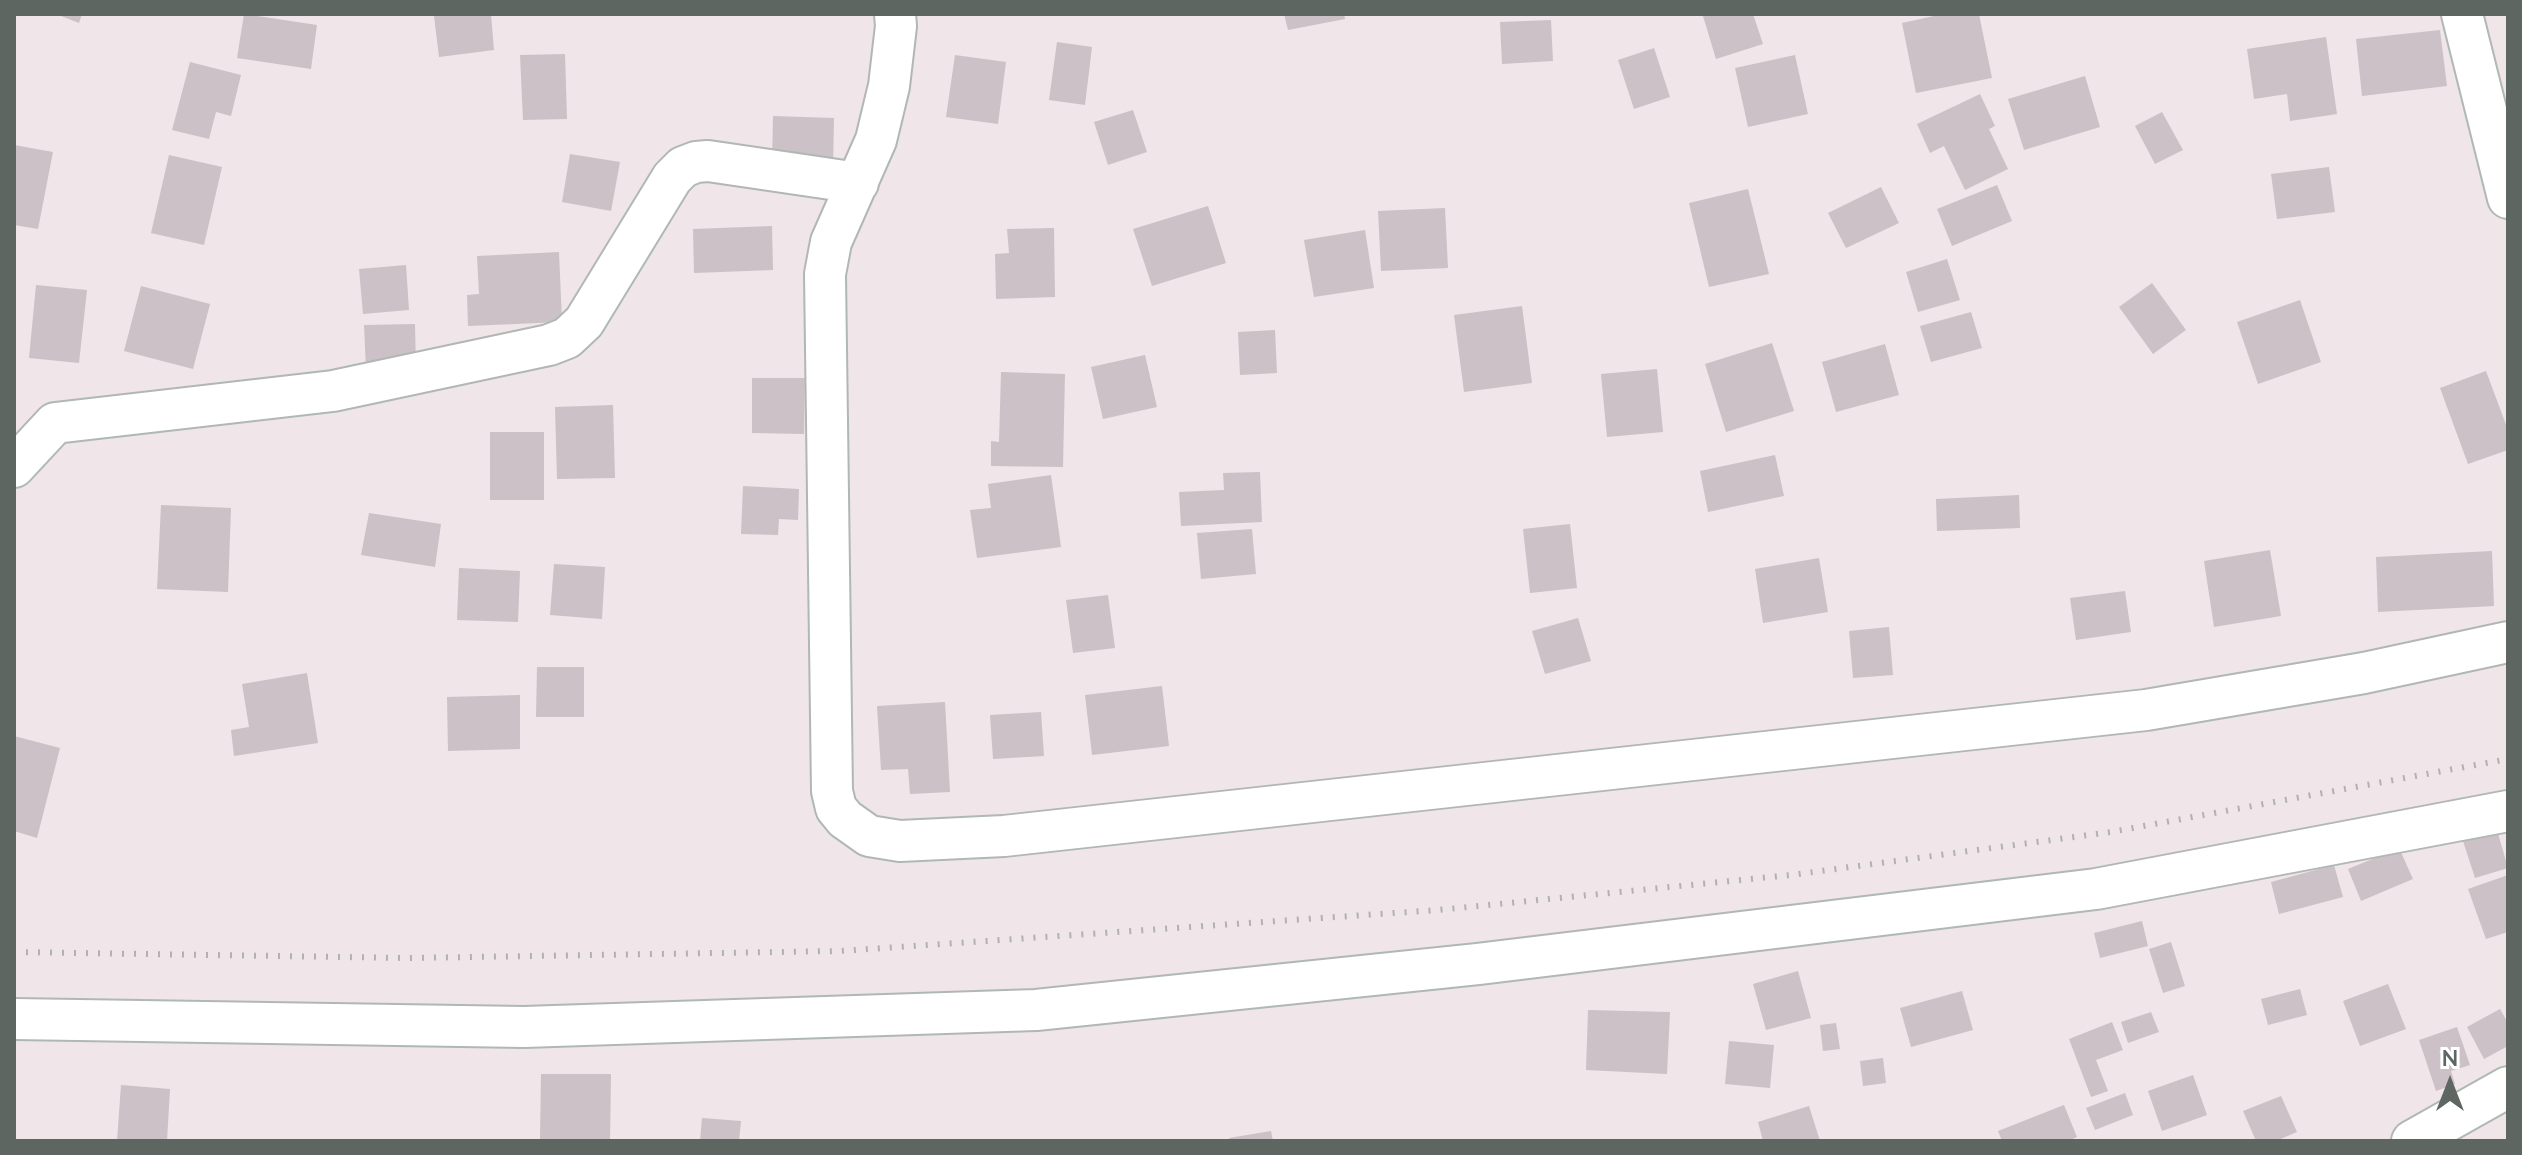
<!DOCTYPE html>
<html>
<head>
<meta charset="utf-8">
<style>
	body { margin:0 }
	#map { position:relative; width:2522px; height:1155px; overflow:hidden; background:#f0e5e9; font-family:"Nunito Sans",sans-serif }
	canvas { display:block }
	.frame { position:absolute; inset:0; border:16px solid #5d6660; pointer-events:none }
	.north { position:absolute; left:2410px; top:1043px; width:80px; height:80px; -webkit-text-stroke:6px #fff; paint-order:stroke; rotate:0deg; font-size:22px; font-weight:700; line-height:32px; text-align:center; color:#5d6660 }
	.north::after { content:''; display:block; margin:auto; width:28px; height:36px; background:#5d6660; clip-path:polygon(50% 0,100% 100%,50% 72%,0 100%) }
</style>
</head>
<body>
<div id="map">
<canvas width="2522" height="1155"></canvas>
<div class="frame"></div>
<div class="north">N</div>
</div>
<script>
const ctx = document.querySelector('canvas').getContext('2d');
ctx.lineJoin = 'round';
function fill(path, color) {
  ctx.fillStyle = color;
  ctx.fill(path, 'evenodd');
}
function toPath(rows) {
  const path = new Path2D();
  for (const r of rows) {
    path.moveTo(r[0], r[1]);
    for (let i = 2; i < r.length; i += 2) path.lineTo(r[i], r[i + 1]);
  }
  return path;
}
function stroke(path, color, width, dash) {
  ctx.strokeStyle = color;
  ctx.lineWidth = width;
  ctx.lineCap = dash ? 'butt' : 'round';
  ctx.setLineDash(dash || []);
  ctx.stroke(path);
}
const building = toPath([
	[56,14,82,14,79,23],
	[244,14,317,25,311,69,237,58],
	[448,14,491,14,494,50,439,57,434,16],
	[1284,14,1344,14,1345,19,1288,30],
	[1710,14,1753,14,1763,44,1716,59,1703,16],
	[1943,14,1979,14,1992,78,1916,93,1902,23],
	[1551,20,1553,61,1502,64,1500,22],
	[2440,30,2447,86,2362,96,2356,39],
	[2326,37,2337,114,2290,121,2287,94,2254,99,2247,49],
	[1057,42,1092,47,1085,105,1049,100],
	[1654,48,1670,97,1634,109,1618,60],
	[565,54,567,119,523,120,520,55],
	[955,55,1006,62,998,124,946,117],
	[1795,55,1808,114,1748,127,1735,68],
	[190,62,241,75,231,116,216,112,209,139,172,130],
	[2085,76,2100,127,2024,150,2008,99],
	[1980,94,1995,126,1989,129,2008,169,1965,190,1944,146,1930,153,1917,124],
	[1133,110,1147,152,1108,165,1094,122],
	[2162,112,2183,150,2155,164,2135,126],
	[773,116,834,118,833,167,772,164],
	[14,145,53,152,38,229,14,225],
	[570,154,620,162,611,211,562,202],
	[169,155,222,167,204,245,151,233],
	[2329,167,2335,212,2277,219,2271,174],
	[1997,185,2012,221,1952,246,1937,209],
	[1881,187,1899,223,1846,248,1828,213],
	[1748,189,1769,274,1709,287,1689,203],
	[1208,206,1226,263,1152,286,1133,229],
	[1445,208,1448,268,1381,271,1378,211],
	[772,226,773,270,694,273,693,229],
	[1054,228,1055,297,996,299,995,254,1009,253,1007,229],
	[1365,230,1374,288,1314,297,1304,240],
	[559,252,562,322,468,326,467,295,479,294,477,256],
	[1947,259,1960,300,1918,312,1906,272],
	[406,265,409,310,363,314,359,269],
	[2152,283,2186,330,2153,354,2119,307],
	[36,285,87,290,79,363,29,358],
	[141,286,210,304,193,369,124,351],
	[2300,300,2321,362,2258,384,2237,322],
	[1522,306,1532,383,1464,392,1454,315],
	[1971,312,1982,348,1931,362,1920,326],
	[415,324,416,369,366,369,364,325],
	[1275,330,1277,373,1240,375,1238,332],
	[1772,343,1794,411,1726,432,1705,364],
	[1885,344,1899,395,1836,412,1822,362],
	[1145,355,1157,407,1103,419,1091,367],
	[1657,369,1663,432,1607,437,1601,374],
	[2486,371,2508,430,2508,450,2468,464,2440,388],
	[1001,372,1065,374,1063,467,991,466,991,441,999,442],
	[752,378,805,378,804,434,752,433],
	[613,405,615,478,557,479,555,407],
	[490,432,544,432,544,500,490,500],
	[1775,455,1784,496,1708,512,1700,471],
	[1260,472,1262,522,1181,526,1179,492,1224,490,1223,473],
	[1051,475,1061,547,977,558,970,510,991,508,988,484],
	[743,486,799,489,798,520,779,519,778,535,741,534],
	[2019,495,2020,528,1937,531,1936,499],
	[161,505,231,508,228,592,157,589],
	[369,513,441,524,435,567,361,555],
	[1570,524,1577,588,1530,593,1523,529],
	[1252,529,1256,574,1201,579,1197,533],
	[2270,550,2281,616,2214,627,2204,561],
	[2492,551,2494,606,2378,612,2376,557],
	[1819,558,1828,612,1763,623,1755,569],
	[554,564,605,567,602,619,550,615],
	[459,568,520,571,518,622,457,620],
	[2125,591,2131,632,2076,640,2070,598],
	[1108,595,1115,648,1073,653,1066,600],
	[1578,618,1591,661,1545,674,1532,631],
	[1889,627,1893,675,1853,678,1849,631],
	[537,667,584,667,584,717,536,717],
	[307,673,318,743,234,756,231,730,249,727,242,684],
	[1162,686,1169,746,1092,755,1085,695],
	[520,695,520,749,448,751,447,697],
	[945,702,950,792,910,794,908,769,881,770,877,706],
	[1041,712,1044,756,993,759,990,715],
	[14,736,60,748,37,838,14,831],
	[2497,830,2508,868,2475,878,2463,841],
	[2399,848,2413,879,2361,901,2348,869],
	[2334,865,2343,897,2279,914,2271,882],
	[2508,875,2508,932,2486,939,2468,889],
	[2142,921,2148,946,2100,958,2094,933],
	[2171,942,2185,986,2163,993,2149,949],
	[1798,971,1811,1018,1766,1030,1753,984],
	[2388,984,2406,1029,2360,1046,2343,1001],
	[2300,989,2307,1015,2268,1025,2261,999],
	[1962,991,1973,1030,1911,1047,1900,1008],
	[2500,1009,2508,1023,2508,1046,2484,1059,2467,1027],
	[1588,1010,1670,1012,1667,1074,1586,1070],
	[2151,1012,2159,1032,2128,1043,2121,1022],
	[2112,1022,2123,1050,2096,1060,2108,1091,2091,1097,2069,1039],
	[1836,1023,1840,1049,1823,1051,1820,1025],
	[2457,1027,2470,1065,2451,1071,2455,1084,2436,1091,2419,1040],
	[1729,1041,1774,1045,1770,1088,1725,1084],
	[1883,1058,1886,1083,1863,1086,1860,1061],
	[541,1074,611,1074,610,1141,540,1141],
	[2193,1075,2207,1115,2162,1131,2148,1091],
	[121,1085,170,1089,167,1141,117,1141],
	[2125,1093,2133,1115,2095,1130,2086,1108],
	[2281,1096,2297,1132,2276,1141,2256,1141,2243,1111],
	[2064,1105,2077,1137,2068,1141,2002,1141,1998,1131],
	[1809,1106,1820,1141,1763,1141,1758,1122],
	[702,1118,741,1121,739,1141,700,1141],
	[1271,1131,1273,1141,1230,1141,1229,1138]
]);
const minor = toPath([
	[895,14,896,26,889,86,876,140,831,242,825,274,832,791,836,808,845,819,869,836,900,841,1004,836,2146,710,2364,673,2508,642],
	[2462,14,2508,198],
	[14,467,55,423,333,391,549,345,567,338,584,322,672,178,683,167,696,162,708,161,858,183],
	[14,1019,524,1027,1036,1010,1478,964,2096,889,2508,811],
	[2412,1141,2508,1087]
]);
const rail = toPath([
	[14,952,408,958,840,951,1438,910,1791,875,2111,832,2508,759]
]);
fill(building, '#cbc1c6');
stroke(minor, '#b0b8b4', 44);
stroke(minor, '#fff', 40);
stroke(rail, '#b0b2b0', 6, [2, 10]);
</script>
</body>
</html>
